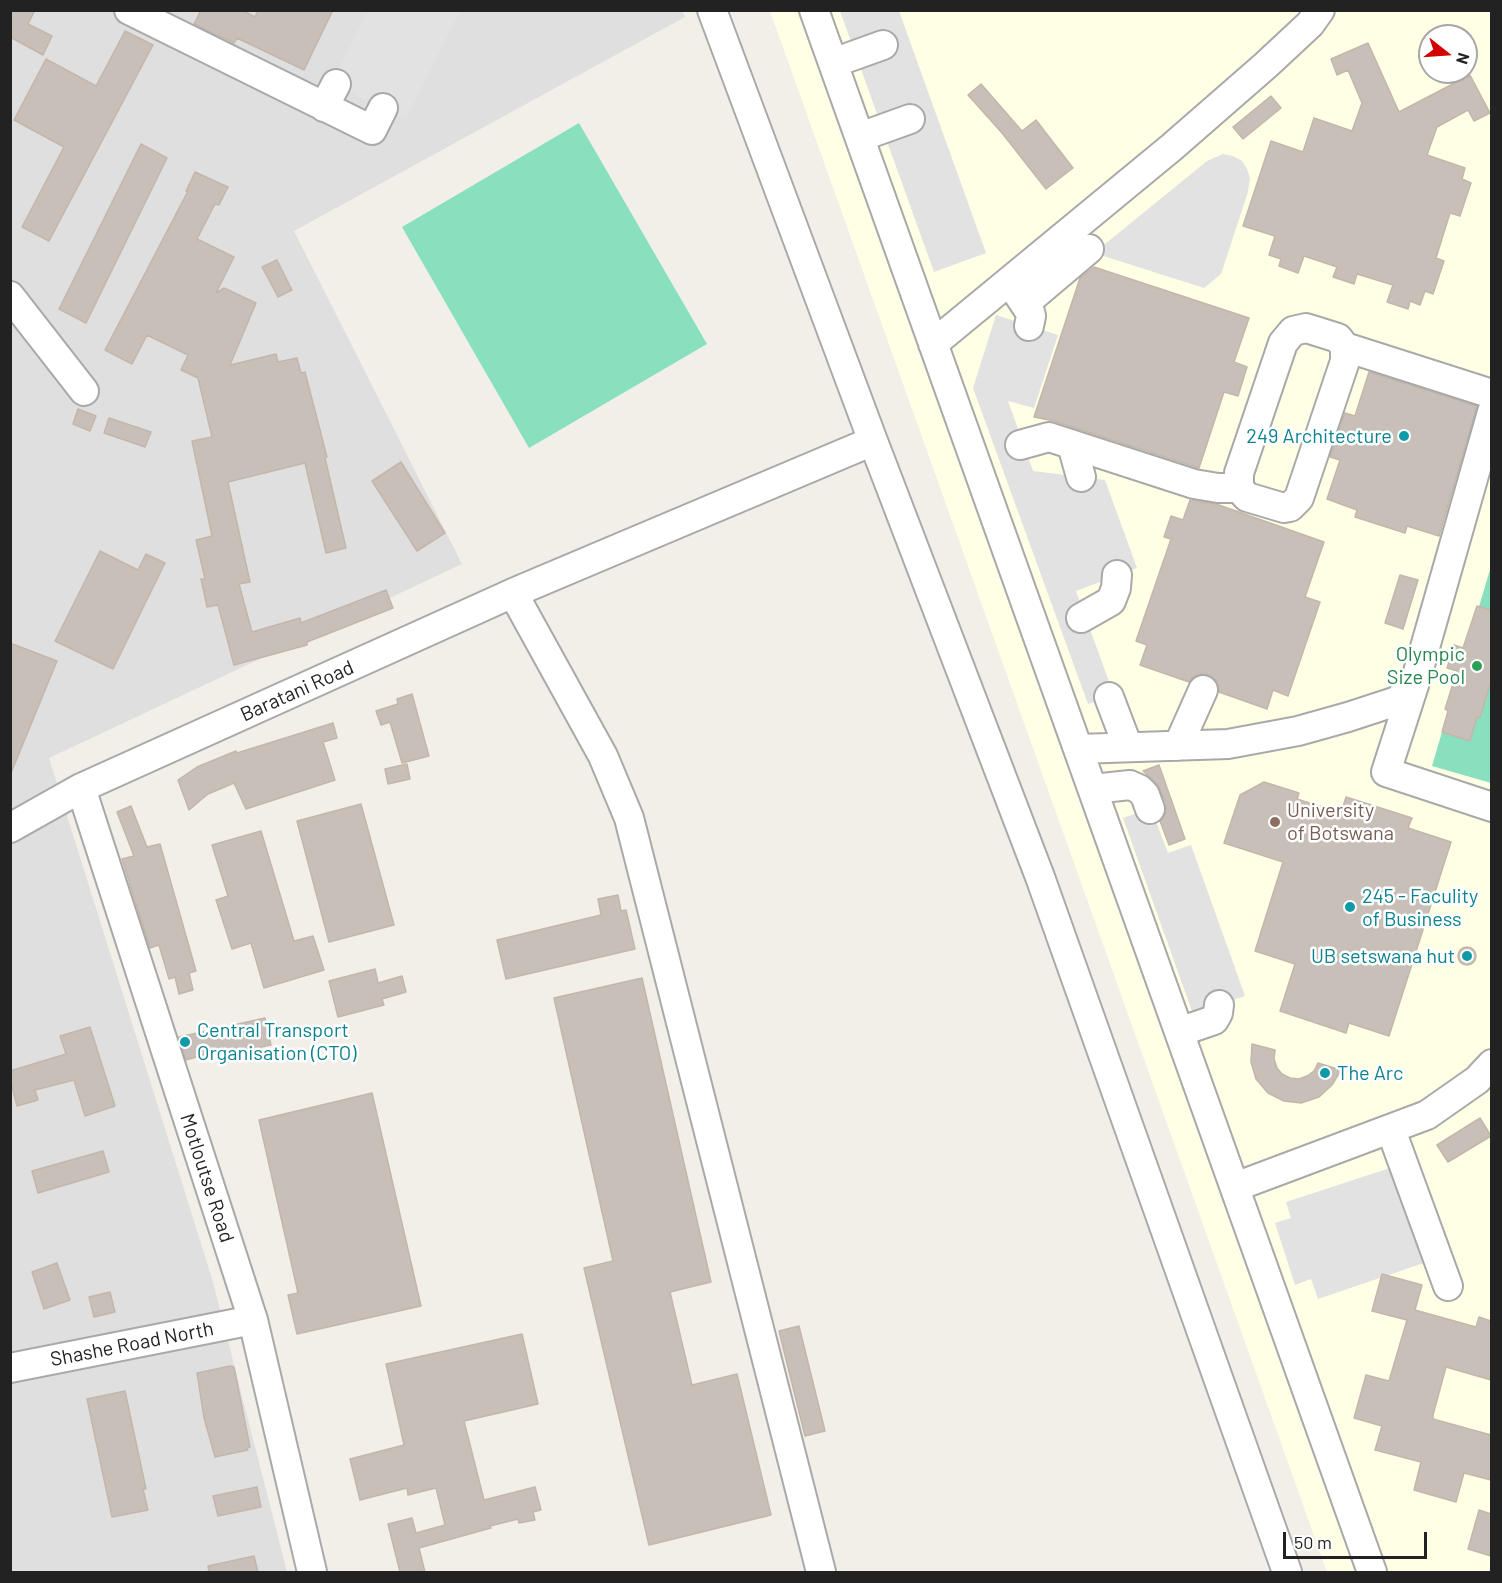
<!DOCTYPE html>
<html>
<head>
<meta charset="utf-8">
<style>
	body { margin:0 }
	#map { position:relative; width:1502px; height:1583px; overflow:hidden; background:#f2efe9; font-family:Barlow,sans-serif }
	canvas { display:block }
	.frame { position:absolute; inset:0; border:12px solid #222; pointer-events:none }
	.north { position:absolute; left:1418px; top:24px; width:60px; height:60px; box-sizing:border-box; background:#fff; border:2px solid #a7a7a7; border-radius:50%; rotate:107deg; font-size:16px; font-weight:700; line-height:24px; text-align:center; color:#222 }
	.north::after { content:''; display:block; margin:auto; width:21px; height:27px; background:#d40000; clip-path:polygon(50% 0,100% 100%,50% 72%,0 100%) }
	.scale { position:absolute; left:1283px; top:1532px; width:144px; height:27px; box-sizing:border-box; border:3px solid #222; border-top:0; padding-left:8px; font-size:18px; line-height:21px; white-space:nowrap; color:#222; -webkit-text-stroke:4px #fff; paint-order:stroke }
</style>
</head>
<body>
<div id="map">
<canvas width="1502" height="1583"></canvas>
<div class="frame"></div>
<div class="north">N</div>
<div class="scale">50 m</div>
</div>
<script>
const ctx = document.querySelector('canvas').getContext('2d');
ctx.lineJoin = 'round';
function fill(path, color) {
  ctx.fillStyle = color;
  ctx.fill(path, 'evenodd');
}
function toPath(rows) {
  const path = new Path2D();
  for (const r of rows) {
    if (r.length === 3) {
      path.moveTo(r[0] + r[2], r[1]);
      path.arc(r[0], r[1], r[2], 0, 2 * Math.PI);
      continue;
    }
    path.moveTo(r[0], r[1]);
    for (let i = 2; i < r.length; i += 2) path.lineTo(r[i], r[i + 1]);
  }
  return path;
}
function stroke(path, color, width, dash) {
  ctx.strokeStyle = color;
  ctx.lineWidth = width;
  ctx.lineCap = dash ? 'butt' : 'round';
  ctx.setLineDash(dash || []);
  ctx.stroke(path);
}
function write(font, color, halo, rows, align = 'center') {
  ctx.font = font + ' Barlow,sans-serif';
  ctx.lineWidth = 5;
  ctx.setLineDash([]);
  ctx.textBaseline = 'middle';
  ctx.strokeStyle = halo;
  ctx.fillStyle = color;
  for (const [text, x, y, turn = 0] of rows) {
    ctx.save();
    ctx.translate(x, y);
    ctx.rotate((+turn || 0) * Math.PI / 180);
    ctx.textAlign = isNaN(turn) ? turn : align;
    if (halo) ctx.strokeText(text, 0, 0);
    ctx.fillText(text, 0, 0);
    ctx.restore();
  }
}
const residential = toPath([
	[11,11,682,11,685,17,294,231,462,564,49,758,213,1282,287,1572,11,1572]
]);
const education = toPath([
	[770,11,1491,11,1491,1572,1327,1572],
	[1430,36,1466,36,1466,72,1430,72]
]);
const pitch = toPath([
	[579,123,707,344,529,448,402,227],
	[1491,566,1491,783,1432,766]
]);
const parking = toPath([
	[368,11,460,11,406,119,332,83],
	[840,11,899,11,986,253,934,272],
	[1223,154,1233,156,1242,161,1247,169,1250,178,1248,192,1221,274,1204,288,1094,253,1207,161],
	[996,315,1058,335,1034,408,1008,401,1033,471,1105,480,1137,568,1076,591,1114,695,1088,704,973,388],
	[1151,808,1168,853,1191,845,1245,996,1193,1014,1123,818],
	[1396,1166,1427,1262,1318,1299,1311,1279,1295,1285,1275,1223,1291,1218,1286,1202]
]);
const building = toPath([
	[10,10,35,10,28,24,52,36,43,55,10,37,10,10],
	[201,10,242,10,255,17,258,10,333,10,304,70,237,38,234,43,194,24,201,10],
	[125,31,153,45,49,241,22,227,64,147,14,120,46,59,96,86,125,31],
	[1368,43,1399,112,1470,75,1490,113,1474,121,1468,110,1437,127,1427,155,1465,168,1462,179,1471,183,1460,216,1450,213,1436,258,1444,261,1433,294,1425,291,1420,305,1410,301,1408,309,1387,302,1393,285,1357,274,1354,284,1333,277,1337,267,1304,256,1298,273,1279,266,1281,259,1269,255,1275,236,1243,226,1271,141,1303,152,1314,118,1352,131,1362,103,1348,70,1337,75,1331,59,1368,43],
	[981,84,1022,131,1036,120,1073,168,1046,189,1002,133,968,95,981,84],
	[1271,96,1281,108,1243,139,1233,127,1271,96],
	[141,144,167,158,86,323,59,309,141,144],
	[195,172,228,187,219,205,215,204,197,239,234,257,216,293,224,288,256,303,230,365,276,354,278,362,297,358,301,373,305,372,327,457,325,458,346,548,326,553,305,463,228,482,250,582,239,584,252,632,300,618,301,623,386,590,393,608,307,642,307,645,234,665,218,605,207,607,201,579,205,579,196,540,212,536,192,441,212,437,198,378,181,370,188,355,147,335,132,364,105,350,188,191,186,191,195,172],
	[277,260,292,290,278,297,262,267,277,260],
	[1094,267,1249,318,1234,362,1247,367,1238,396,1224,392,1199,468,1054,421,1034,417,1080,278,1094,267],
	[1369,372,1477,406,1439,536,1407,526,1405,533,1355,517,1357,510,1327,499,1340,460,1330,457,1345,413,1355,416,1369,372],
	[78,409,96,416,90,431,73,424,78,409],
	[109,418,151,432,145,447,104,433,109,418],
	[401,462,445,533,417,551,372,481,401,462],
	[1190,500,1216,504,1324,542,1305,597,1320,602,1288,696,1273,690,1267,709,1219,692,1217,681,1209,675,1201,674,1194,676,1189,682,1140,665,1147,645,1136,641,1171,539,1164,537,1171,516,1183,520,1190,500],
	[100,551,138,570,146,554,165,563,113,669,55,641,100,551],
	[1400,575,1418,580,1403,629,1385,623,1400,575],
	[1477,606,1491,610,1491,681,1480,718,1477,717,1470,741,1442,732,1448,711,1445,709,1457,671,1447,668,1454,645,1463,648,1477,606],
	[10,643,57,661,11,773,10,773,10,643],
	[412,694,429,756,402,763,390,722,381,725,376,711,398,704,397,699,412,694],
	[333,723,337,738,323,742,335,780,246,809,234,783,208,794,189,810,178,780,197,767,236,751,237,753,333,723],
	[407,764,410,779,388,784,385,769,407,764],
	[1159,765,1185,839,1169,845,1160,821,1166,813,1166,803,1157,784,1143,771,1159,765],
	[1264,782,1299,793,1297,799,1341,813,1346,797,1412,818,1408,828,1451,842,1389,1036,1349,1023,1346,1033,1280,1011,1295,964,1255,951,1283,862,1224,843,1240,795,1264,782],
	[361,804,394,925,329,942,297,821,361,804],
	[131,806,147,847,160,844,196,971,189,973,193,990,179,994,175,977,169,979,159,945,150,948,122,859,134,856,117,812,131,806],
	[261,831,294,941,313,936,324,970,264,988,251,943,232,949,216,900,228,896,212,845,261,831],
	[618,895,621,911,626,910,635,949,506,979,497,940,601,915,598,899,618,895],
	[1467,956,9],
	[375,969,378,983,402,976,406,992,382,999,384,1005,338,1017,329,981,375,969],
	[642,978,711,1282,670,1292,692,1385,737,1374,771,1515,649,1545,584,1268,613,1261,554,998,642,978],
	[265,1018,271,1045,222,1055,220,1050,186,1060,179,1037,265,1018],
	[90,1027,115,1106,85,1116,74,1080,35,1090,38,1100,17,1106,10,1079,10,1071,66,1054,60,1036,90,1027],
	[1252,1044,1275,1050,1274,1059,1277,1068,1282,1074,1290,1078,1299,1079,1307,1076,1314,1071,1318,1063,1341,1070,1332,1085,1319,1097,1301,1103,1284,1101,1268,1093,1256,1079,1251,1062,1252,1044],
	[372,1093,421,1306,297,1334,288,1295,298,1293,259,1120,372,1093],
	[1480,1118,1491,1136,1448,1162,1437,1145,1480,1118],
	[103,1151,109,1172,38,1193,32,1171,103,1151],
	[57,1263,70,1300,44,1309,32,1272,57,1263],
	[1382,1274,1422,1285,1415,1310,1476,1327,1479,1317,1491,1321,1491,1380,1446,1367,1433,1415,1433,1419,1491,1435,1491,1480,1464,1473,1456,1502,1414,1490,1421,1462,1375,1450,1382,1426,1354,1418,1366,1375,1389,1381,1407,1320,1372,1311,1382,1274],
	[110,1292,115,1312,94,1317,89,1297,110,1292],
	[799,1326,825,1431,805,1436,779,1331,799,1326],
	[522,1334,538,1404,464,1421,484,1500,535,1487,541,1510,533,1512,535,1520,519,1523,518,1519,490,1526,491,1528,419,1548,425,1572,400,1572,388,1524,412,1518,416,1533,445,1525,436,1488,408,1495,407,1488,360,1500,350,1459,404,1445,386,1364,522,1334],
	[230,1366,234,1367,250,1447,247,1448,248,1450,215,1457,204,1418,197,1373,230,1366],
	[125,1391,146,1489,143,1489,148,1510,112,1517,87,1399,125,1391],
	[257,1487,261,1507,218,1516,213,1496,257,1487],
	[1479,1510,1491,1514,1491,1556,1468,1549,1479,1510],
	[254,1556,258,1572,209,1572,208,1566,254,1556]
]);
const minor = toPath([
	[129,10,372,130,383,108],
	[712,10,873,441,1040,877,1287,1572],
	[814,10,1372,1572],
	[833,63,883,45],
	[324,107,336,84],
	[860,137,910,119],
	[1014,288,1030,312,1031,316,1029,326],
	[10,296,84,391],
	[1025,303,1089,249],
	[933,344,1172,147,1266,65,1310,24,1320,10],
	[1345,347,1345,361,1299,498,1290,507,1284,508,1247,497,1239,488,1239,473,1283,343,1293,331,1306,328,1338,338,1345,347,1492,394],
	[1492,412,1416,679,1386,772,1492,807],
	[1020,445,1049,437,1194,484,1218,488,1239,488],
	[1072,445,1081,477],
	[513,593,603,756,629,818,821,1572],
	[1081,618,1111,601,1116,588,1117,575],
	[1109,697,1128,747],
	[1178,746,1203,690],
	[1078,749,1228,744,1298,731,1348,717,1397,701,1408,691,1415,681],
	[81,788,253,1320,312,1572],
	[1093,789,1130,785,1139,789,1145,795,1150,809],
	[10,828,81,788,513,593,873,441],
	[1179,1032,1214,1020,1218,1013,1219,1005],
	[1391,1130,1448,1286],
	[1235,1187,1427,1115,1477,1080,1492,1064],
	[10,1368,253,1320]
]);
const markers = [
	[1404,436,6,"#0f9aa8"],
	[1477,666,6,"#2e9e5b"],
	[1275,822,6,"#8d6e63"],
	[1350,907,6,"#0f9aa8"],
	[1467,956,6,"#0f9aa8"],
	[185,1042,6,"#0f9aa8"],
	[1325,1073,6,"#0f9aa8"]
];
const cultureNames = [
	["249 Architecture",1392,436,"right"],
	["245 - Faculity",1362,896],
	["of Business",1362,919],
	["UB setswana hut",1455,956,"right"],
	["Central Transport",197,1030],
	["Organisation (CTO)",197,1053],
	["The Arc",1337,1073]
];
const leisureNames = [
	["Olympic",1465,654],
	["Size Pool",1465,677]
];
const streetNames = [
	["Baratani Road",297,691,-24],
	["Motloutse Road",207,1178,72],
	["Shashe Road North",132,1344,-11]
];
const educationNames = [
	["University",1287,810],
	["of Botswana",1287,833]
];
fill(residential, '#e0dfdf');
fill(education, '#ffffe5');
fill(pitch, '#88e0be');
fill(parking, '#e2e2e2');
fill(building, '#c7bfb8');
stroke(building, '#c4b6ab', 1.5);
stroke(minor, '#a9a9a9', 32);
stroke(minor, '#fff', 28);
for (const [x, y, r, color] of markers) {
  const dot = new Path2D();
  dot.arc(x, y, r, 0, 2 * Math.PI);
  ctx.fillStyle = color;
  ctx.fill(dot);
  stroke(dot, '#fff', 2);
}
write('20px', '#0d838f', '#fff', cultureNames, 'left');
write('20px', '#27864d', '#fff', leisureNames, 'right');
write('20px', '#222', '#fff', streetNames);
write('20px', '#785e54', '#fff', educationNames, 'left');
</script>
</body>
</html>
